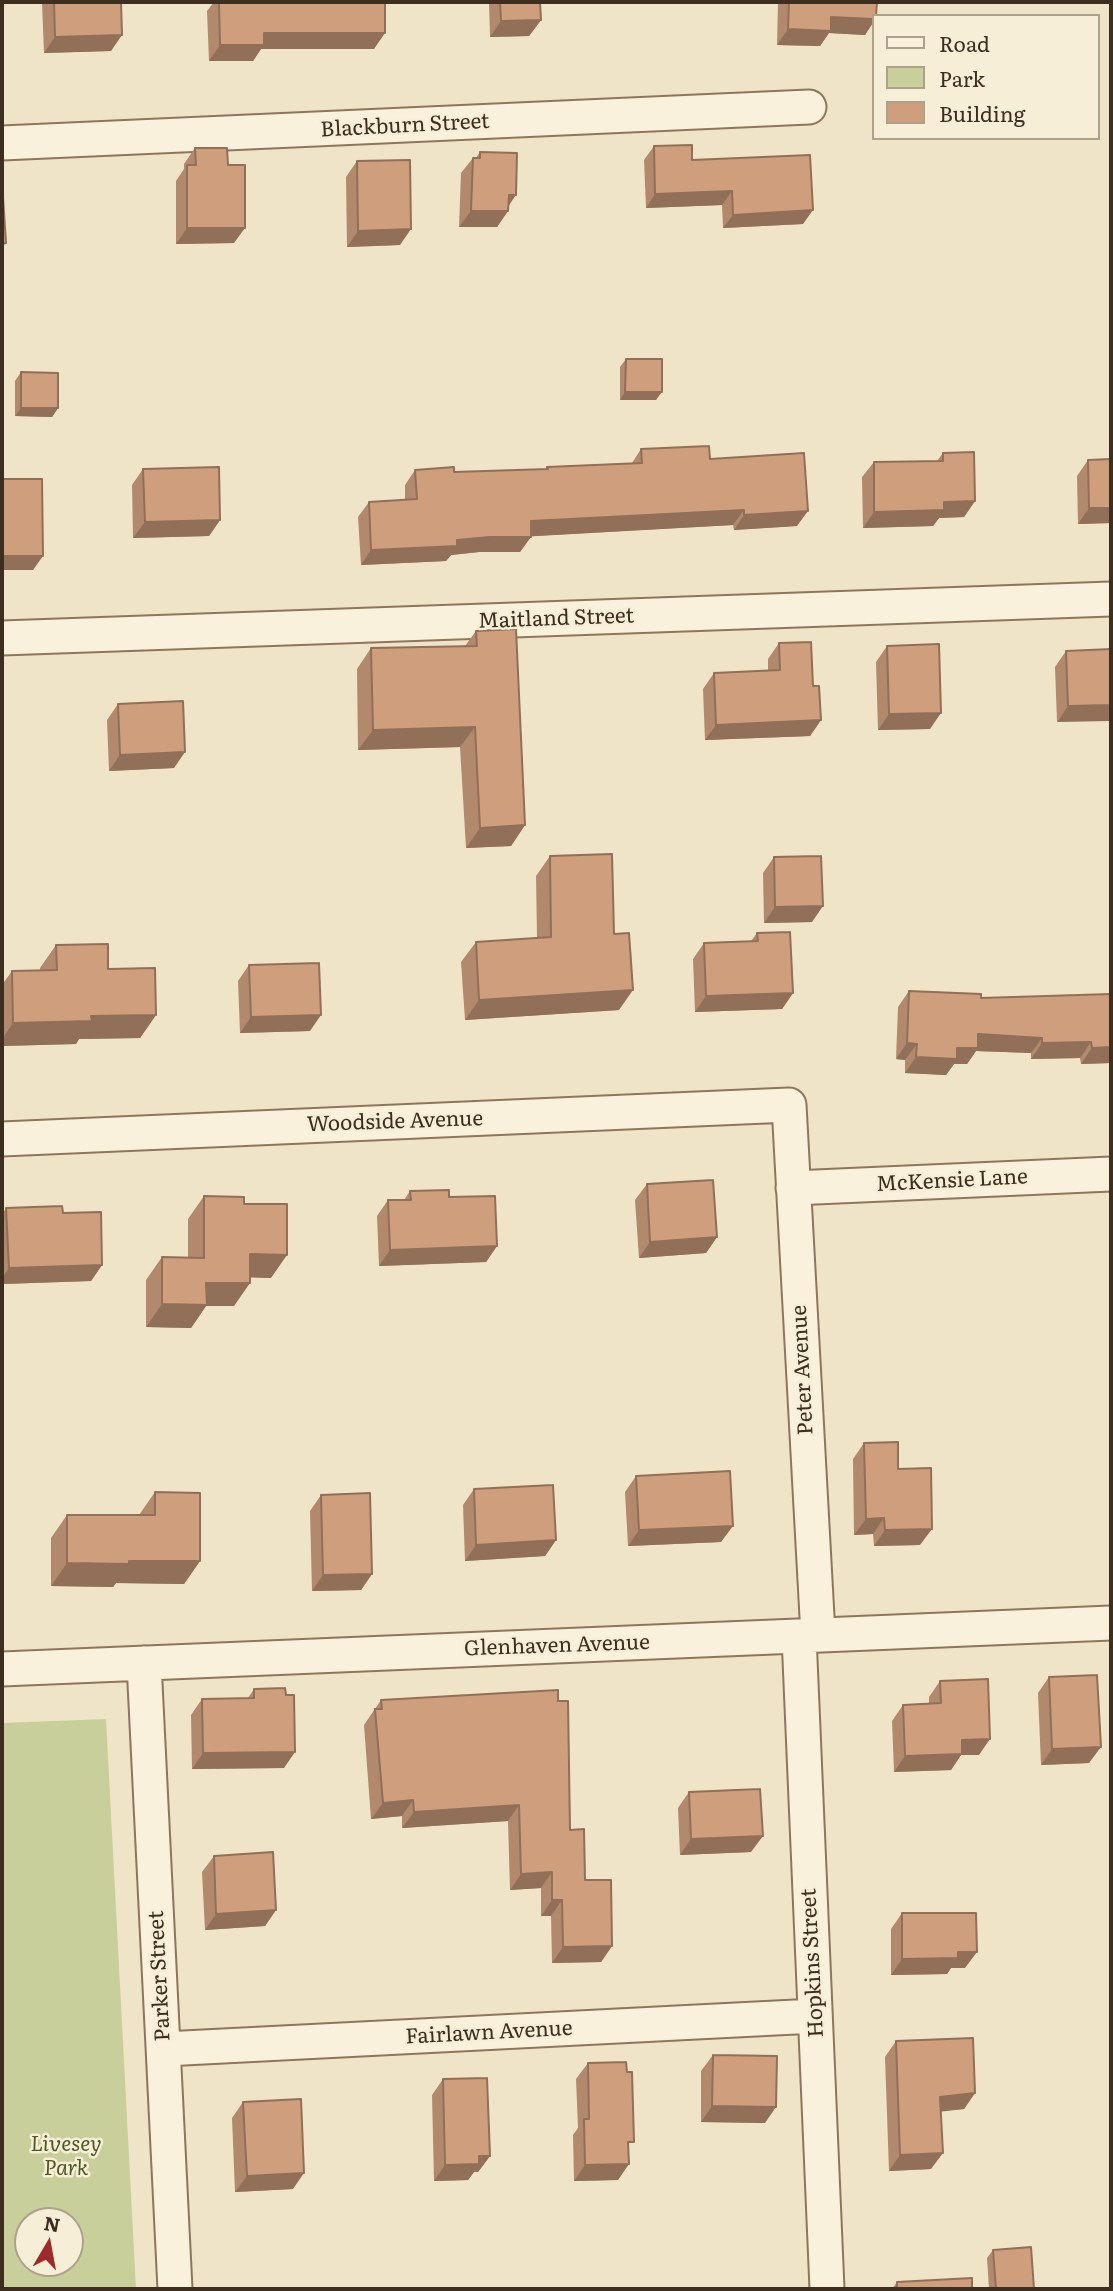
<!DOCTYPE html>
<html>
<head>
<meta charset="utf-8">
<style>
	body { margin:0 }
	#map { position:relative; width:1113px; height:2291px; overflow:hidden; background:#f0e4c8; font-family:Literata,serif }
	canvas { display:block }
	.frame { position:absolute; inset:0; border:4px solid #3d2e20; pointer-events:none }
	.legend { position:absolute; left:872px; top:14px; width:228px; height:126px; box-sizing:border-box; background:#f7eed8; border:2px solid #ada18e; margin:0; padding:9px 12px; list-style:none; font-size:21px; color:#3d2e20 }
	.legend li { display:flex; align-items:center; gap:14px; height:35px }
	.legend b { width:35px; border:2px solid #ada18e }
	.north { position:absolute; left:14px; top:2207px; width:70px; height:70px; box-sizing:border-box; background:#f7eed8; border:2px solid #ada18e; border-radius:50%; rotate:10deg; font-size:19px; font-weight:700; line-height:28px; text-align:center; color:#3d2e20 }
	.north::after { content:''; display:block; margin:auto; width:24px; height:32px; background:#9e2a2b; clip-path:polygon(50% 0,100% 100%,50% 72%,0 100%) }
</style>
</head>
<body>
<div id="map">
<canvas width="1113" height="2291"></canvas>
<div class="frame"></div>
<ul class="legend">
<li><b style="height:9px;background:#faf1dc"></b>Road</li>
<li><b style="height:19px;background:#c9cf9b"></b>Park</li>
<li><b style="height:19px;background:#cf9f7d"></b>Building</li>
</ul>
<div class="north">N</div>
</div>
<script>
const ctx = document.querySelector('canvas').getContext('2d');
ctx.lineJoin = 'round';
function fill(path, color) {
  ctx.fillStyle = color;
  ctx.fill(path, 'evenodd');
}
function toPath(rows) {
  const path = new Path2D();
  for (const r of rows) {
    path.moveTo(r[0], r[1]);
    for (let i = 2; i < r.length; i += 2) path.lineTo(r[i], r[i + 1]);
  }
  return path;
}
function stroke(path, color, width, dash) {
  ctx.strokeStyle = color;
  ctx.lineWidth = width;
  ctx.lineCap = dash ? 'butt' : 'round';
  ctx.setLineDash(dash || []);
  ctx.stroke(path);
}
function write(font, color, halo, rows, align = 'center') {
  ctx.font = font + ' Literata,serif';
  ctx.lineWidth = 5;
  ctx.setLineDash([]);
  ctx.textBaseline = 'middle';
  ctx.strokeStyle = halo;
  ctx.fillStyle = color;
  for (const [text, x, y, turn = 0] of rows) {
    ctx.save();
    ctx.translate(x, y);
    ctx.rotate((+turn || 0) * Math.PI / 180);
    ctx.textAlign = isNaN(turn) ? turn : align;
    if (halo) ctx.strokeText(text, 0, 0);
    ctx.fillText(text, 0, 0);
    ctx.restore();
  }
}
const green = toPath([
	[106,1719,136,2289,2,2289,2,1723],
	[28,2221,70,2221,70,2263,28,2263]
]);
const street = toPath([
	[2,143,809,107],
	[2,638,1111,599],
	[2,1139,789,1105,818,1635],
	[793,1188,1111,1174],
	[799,1636,827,2289],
	[144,1663,175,2289],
	[2,1669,1111,1623],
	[164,2049,815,2016]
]);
const wall = toPath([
	[43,2,121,2,111,51,44,53,42,3],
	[214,2,385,2,374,49,261,49,253,61,209,61,207,11],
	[489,2,540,2,541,20,529,36,490,37],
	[778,2,877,2,865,35,829,33,820,46,777,45],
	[654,146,692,160,803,224,723,228,722,205,646,208,644,160],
	[195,148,228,165,234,243,176,244,176,181,184,169,184,164],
	[480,152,508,206,508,211,497,227,459,227,461,173,473,158,476,158],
	[357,161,400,245,347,247,346,177],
	[626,359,656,400,620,400,620,367],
	[21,372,58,408,52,417,15,416,15,381],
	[641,449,710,459,797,526,734,530,733,525,531,536,520,552,479,552,451,555,446,561,361,565,358,517,369,502,405,500,405,485,415,470,454,472,546,469,547,467,632,463],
	[943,453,975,501,964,517,939,518,933,526,863,528,862,477,874,462,937,461],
	[1111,459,1111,523,1078,524,1077,476,1088,460],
	[143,469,220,520,209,536,133,538,132,485],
	[476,631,525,825,511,846,466,848,460,747,358,750,357,669,371,648,465,646],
	[779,643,813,686,821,720,810,736,705,740,703,689,714,673,768,670,768,659],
	[887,646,930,729,878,730,876,662],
	[1111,649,1057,722,1055,667,1066,651],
	[118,704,174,768,109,771,107,720],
	[550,856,614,934,619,1010,465,1020,461,962,476,942,537,938,536,876],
	[774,857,812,922,764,923,763,873],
	[757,933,793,993,782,1009,695,1012,693,959,704,943,751,941],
	[56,945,108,969,156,1015,140,1038,79,1039,76,1044,2,1046,2,985,12,971,40,970,40,968],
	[249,965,310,1031,240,1033,238,981],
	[909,991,981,998,1111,994,1111,1063,1081,1064,1080,1058,1031,1059,1031,1053,976,1051,967,1064,954,1064,946,1075,905,1073,905,1060,896,1059,898,1007],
	[647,1184,717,1237,706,1253,639,1258,635,1200],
	[410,1191,449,1197,497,1246,486,1262,379,1266,377,1216,388,1200,404,1200],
	[204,1196,244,1204,271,1278,250,1277,234,1306,206,1306,191,1328,146,1327,146,1280,162,1257,188,1258,188,1219],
	[6,1208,63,1213,102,1265,91,1281,2,1284,2,1215],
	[864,1443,898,1469,920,1545,874,1546,873,1534,854,1535,853,1459],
	[636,1476,721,1542,628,1546,625,1492],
	[474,1489,556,1540,545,1556,465,1561,463,1505],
	[155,1492,200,1561,184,1584,116,1583,113,1587,51,1586,51,1538,67,1515,139,1515],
	[321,1495,372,1574,361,1590,312,1591,310,1511],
	[1049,1677,1089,1763,1041,1765,1038,1693],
	[940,1681,979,1755,961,1755,951,1770,894,1772,892,1721,903,1705,929,1704,929,1697],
	[254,1689,286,1695,284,1768,192,1769,191,1715,202,1699,248,1698],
	[381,1700,558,1701,570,1830,585,1880,612,1946,601,1962,552,1963,551,1916,541,1916,541,1888,510,1890,508,1821,402,1828,402,1816,371,1819,364,1725],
	[689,1792,751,1852,680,1855,678,1808],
	[214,1856,276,1910,265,1926,205,1930,202,1872],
	[902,1913,965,1968,951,1968,947,1974,891,1975,891,1929],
	[896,2041,975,2093,964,2109,941,2111,931,2169,889,2171,885,2057],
	[713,2055,765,2123,701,2122,701,2071],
	[588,2063,618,2180,574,2181,573,2135,578,2128,576,2079],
	[443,2079,490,2156,478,2172,474,2172,468,2180,434,2181,432,2095],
	[243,2102,293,2189,235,2192,232,2118],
	[993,2250,1034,2289,989,2289,987,2258],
	[897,2282,972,2289,892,2289]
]);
const shadedWall = toPath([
	[831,17,873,19,873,23,865,35,829,33,820,46,777,45,788,29],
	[541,20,529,36,490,37,501,21],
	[264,33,385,33,374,49,261,49,253,61,209,61,220,45],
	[122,35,111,51,44,53,55,37],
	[732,191,722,205,646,208,655,194],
	[509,195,516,195,505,211,508,211,497,227,459,227,471,211],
	[813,210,803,224,723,228,733,215],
	[187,228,245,228,234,243,176,244],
	[411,229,400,245,347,247,358,231],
	[625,392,662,392,656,400,620,400],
	[21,408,58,408,52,417,15,416],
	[975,501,964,517,939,518,933,526,863,528,874,512,944,502],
	[1089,508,1111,508,1111,523,1078,524],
	[744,510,733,525,520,537,531,521],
	[808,511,797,526,734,530,744,515],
	[220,520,209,536,133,538,145,522],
	[490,537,531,537,520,552,479,552,451,555,446,561,361,565,371,550],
	[2,556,43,556,33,570,2,570],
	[1111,705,1111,721,1057,722,1068,706],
	[941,713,930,729,878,730,889,714],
	[821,720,810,736,705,740,716,725],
	[475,727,460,747,358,750,373,730],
	[185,752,174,768,109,771,120,755],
	[525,825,511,846,466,848,480,828],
	[823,906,812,922,764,923,775,907],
	[633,990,619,1010,465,1020,479,1000],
	[793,993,782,1009,695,1012,706,996],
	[156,1015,140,1038,79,1039,76,1044,2,1046,2,1039,13,1023,91,1016],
	[321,1015,310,1031,240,1033,251,1017],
	[978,1034,1042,1038,1031,1053,976,1051,967,1064,954,1064,946,1075,905,1073,916,1057],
	[1091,1042,1080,1058,1031,1059,1042,1043],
	[907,1043,917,1044,905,1060,896,1059],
	[1111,1047,1111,1063,1081,1064,1092,1048],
	[717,1237,706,1253,639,1258,650,1242],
	[497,1246,486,1262,379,1266,390,1250],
	[250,1254,287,1255,271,1278,234,1277],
	[102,1265,91,1281,2,1284,2,1278,9,1268],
	[206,1283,250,1283,234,1306,206,1306,191,1328,146,1327,162,1304],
	[884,1518,873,1534,854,1535,866,1519],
	[733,1526,721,1542,628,1546,639,1530],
	[932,1529,920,1545,874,1546,885,1530],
	[556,1540,545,1556,465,1561,476,1545],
	[129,1561,200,1561,184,1584,116,1583,113,1587,51,1586,67,1563],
	[372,1574,361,1590,312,1591,323,1575],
	[990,1739,979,1755,961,1755,951,1770,894,1772,905,1756,962,1740],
	[1101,1747,1089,1763,1041,1765,1052,1749],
	[295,1752,284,1768,192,1769,203,1753],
	[413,1800,402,1816,371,1819,383,1803],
	[519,1805,508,1821,402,1828,414,1812],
	[763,1836,751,1852,680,1855,691,1839],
	[552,1872,541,1888,510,1890,521,1874],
	[552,1900,562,1900,551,1916,541,1916],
	[276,1910,265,1926,205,1930,216,1914],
	[612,1946,601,1962,552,1963,563,1947],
	[958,1952,977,1952,965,1968,951,1968,947,1974,891,1975,902,1959],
	[975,2093,964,2109,929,2113,940,2097],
	[712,2106,776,2107,765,2123,701,2122],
	[943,2153,931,2169,889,2171,900,2155],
	[479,2156,490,2156,478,2172,474,2172,468,2180,434,2181,445,2165],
	[629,2164,618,2180,574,2181,585,2165],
	[304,2173,293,2189,235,2192,247,2176]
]);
const building = toPath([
	[54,2,121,2,122,35,55,37,54,2],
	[219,2,385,2,385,33,264,33,264,45,220,45,219,2],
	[500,2,540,2,541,20,501,21,500,2],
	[789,2,877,2,876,16,873,16,873,19,831,17,831,31,788,29,789,2],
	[692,145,692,160,810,155,813,210,733,215,732,191,655,194,654,146,692,145],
	[195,148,227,148,228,165,245,165,245,228,187,228,187,165,196,165,195,148],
	[480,152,517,153,516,195,509,195,508,211,471,211,473,158,480,158,480,152],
	[410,160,411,229,358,231,357,161,410,160],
	[2,197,3,197,6,243,2,244,2,197],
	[626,359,662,359,662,392,625,392,626,359],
	[21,372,58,373,58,408,21,408,21,372],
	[709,446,710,459,804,453,808,511,744,515,744,510,531,521,531,537,490,537,457,540,457,546,371,550,369,502,417,499,415,470,454,467,454,472,548,469,547,467,642,463,641,449,709,446],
	[974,452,975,501,944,502,944,510,874,512,874,462,943,461,943,453,974,452],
	[1111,459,1111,508,1089,508,1088,460,1111,459],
	[219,467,220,520,145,522,143,469,219,467],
	[2,479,42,479,43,556,2,556,2,479],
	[516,629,525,825,480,828,475,727,373,730,371,648,477,646,476,631,516,629],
	[811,642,813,686,819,686,821,720,716,725,714,673,780,670,779,643,811,642],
	[939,644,941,713,889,714,887,646,939,644],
	[1111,649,1111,705,1068,706,1066,651,1111,649],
	[183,701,185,752,120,755,118,704,183,701],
	[612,854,614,934,629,933,633,990,479,1000,476,942,551,937,550,856,612,854],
	[821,856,823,906,775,907,774,857,821,856],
	[790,932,793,993,706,996,704,943,758,941,757,933,790,932],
	[108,944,108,969,155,968,156,1015,91,1016,92,1021,13,1023,12,971,57,970,56,945,108,944],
	[319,963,321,1015,251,1017,249,965,319,963],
	[909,991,981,994,981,998,1111,994,1111,1047,1092,1048,1091,1042,1042,1043,1042,1038,978,1034,978,1048,957,1048,957,1059,916,1057,917,1044,907,1043,909,991],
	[713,1180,717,1237,650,1242,647,1184,713,1180],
	[449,1190,449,1197,495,1196,497,1246,390,1250,388,1200,411,1200,410,1191,449,1190],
	[204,1196,244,1197,244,1204,287,1204,287,1255,250,1254,250,1283,206,1283,207,1305,162,1304,162,1257,204,1258,204,1196],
	[62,1206,63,1213,101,1212,102,1265,9,1268,6,1208,62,1206],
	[898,1442,898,1469,931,1468,932,1529,885,1530,884,1518,866,1519,864,1443,898,1442],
	[730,1471,733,1526,639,1530,636,1476,730,1471],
	[553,1485,556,1540,476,1545,474,1489,553,1485],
	[155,1492,200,1493,200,1561,129,1561,129,1564,67,1563,67,1515,155,1515,155,1492],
	[370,1493,372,1574,323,1575,321,1495,370,1493],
	[1097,1675,1101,1747,1052,1749,1049,1677,1097,1675],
	[988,1679,990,1739,962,1740,962,1754,905,1756,903,1705,941,1703,940,1681,988,1679],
	[285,1688,286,1695,294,1695,295,1752,203,1753,202,1699,254,1698,254,1689,285,1688],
	[558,1690,558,1701,568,1701,570,1830,584,1829,585,1880,611,1880,612,1946,563,1947,562,1900,552,1900,552,1872,521,1874,519,1805,414,1812,413,1800,383,1803,375,1709,382,1709,381,1700,558,1690],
	[760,1789,763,1836,691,1839,689,1792,760,1789],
	[273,1852,276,1910,216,1914,214,1856,273,1852],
	[902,1913,976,1913,977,1952,958,1952,958,1958,902,1959,902,1913],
	[973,2038,975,2093,940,2097,943,2153,900,2155,896,2041,973,2038],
	[713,2055,777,2056,776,2107,712,2106,713,2055],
	[626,2062,627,2072,632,2072,634,2142,628,2142,629,2164,585,2165,584,2119,589,2119,588,2063,626,2062],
	[487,2078,490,2156,479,2156,479,2164,445,2165,443,2079,487,2078],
	[301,2099,304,2173,247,2176,243,2102,301,2099],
	[1031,2247,1034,2289,996,2289,993,2250,1031,2247],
	[972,2278,972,2289,897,2289,897,2282,972,2278]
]);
const streetNames = [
	["Blackburn Street",405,126,-3],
	["Maitland Street",556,619,-2],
	["Woodside Avenue",395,1122,-2],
	["McKensie Lane",952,1181,-3],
	["Peter Avenue",803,1370,-93],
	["Glenhaven Avenue",557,1646,-2],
	["Hopkins Street",813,1963,-93],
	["Parker Street",160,1976,-93],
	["Fairlawn Avenue",489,2033,-3]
];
const parkNames = [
	["Livesey",66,2145],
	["Park",66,2169]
];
fill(green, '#c9cf9b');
stroke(street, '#8d765c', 37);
stroke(street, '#faf1dc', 33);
fill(wall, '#b2896c');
fill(shadedWall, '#916f58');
fill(building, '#cf9f7d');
stroke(building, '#916f58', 2);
write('21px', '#3d2e20', '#f7eed8', streetNames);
write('italic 21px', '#4d5a26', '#f7eed8', parkNames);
</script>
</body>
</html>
